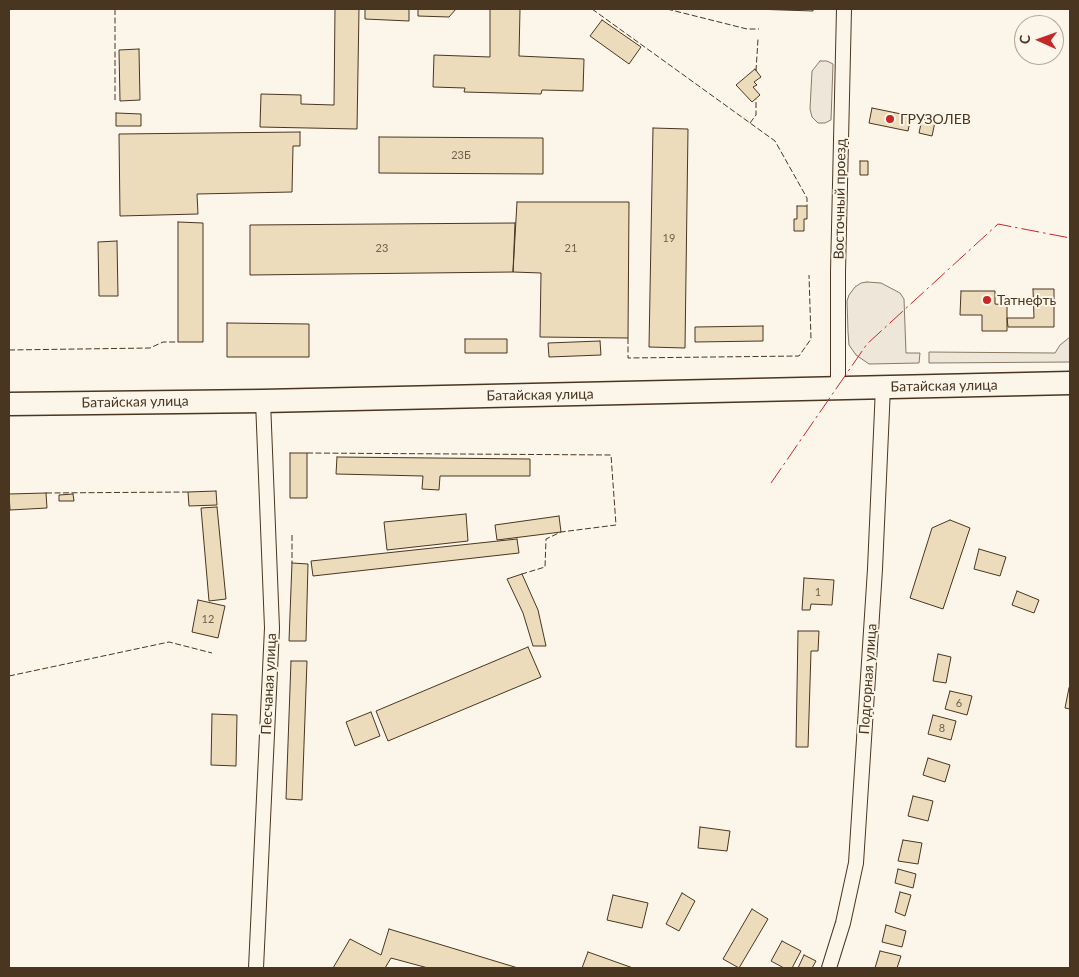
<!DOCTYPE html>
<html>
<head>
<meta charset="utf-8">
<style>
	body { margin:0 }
	#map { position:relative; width:1079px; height:977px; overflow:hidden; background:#fbf6e9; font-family:Lato,sans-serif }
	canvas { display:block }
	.frame { position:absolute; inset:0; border:10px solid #4a3520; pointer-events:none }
	.north { position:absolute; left:1014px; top:15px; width:50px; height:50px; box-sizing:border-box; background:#fbf6e9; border:1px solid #b4a999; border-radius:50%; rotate:272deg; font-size:14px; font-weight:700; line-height:20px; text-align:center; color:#4a3520 }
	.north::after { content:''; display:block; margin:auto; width:18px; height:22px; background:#c62828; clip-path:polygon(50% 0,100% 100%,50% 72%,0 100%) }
</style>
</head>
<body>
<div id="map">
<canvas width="1079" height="977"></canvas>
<div class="frame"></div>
<div class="north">С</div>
</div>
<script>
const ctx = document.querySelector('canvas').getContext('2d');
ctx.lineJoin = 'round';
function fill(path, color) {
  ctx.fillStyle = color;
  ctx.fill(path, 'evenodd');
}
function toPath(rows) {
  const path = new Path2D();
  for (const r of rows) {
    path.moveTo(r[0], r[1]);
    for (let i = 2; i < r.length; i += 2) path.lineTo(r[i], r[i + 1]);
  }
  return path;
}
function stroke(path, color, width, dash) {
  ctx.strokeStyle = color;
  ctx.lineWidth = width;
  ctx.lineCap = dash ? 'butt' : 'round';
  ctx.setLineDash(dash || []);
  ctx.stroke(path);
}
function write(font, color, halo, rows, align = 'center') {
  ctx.font = font + ' Lato,sans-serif';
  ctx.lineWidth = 4;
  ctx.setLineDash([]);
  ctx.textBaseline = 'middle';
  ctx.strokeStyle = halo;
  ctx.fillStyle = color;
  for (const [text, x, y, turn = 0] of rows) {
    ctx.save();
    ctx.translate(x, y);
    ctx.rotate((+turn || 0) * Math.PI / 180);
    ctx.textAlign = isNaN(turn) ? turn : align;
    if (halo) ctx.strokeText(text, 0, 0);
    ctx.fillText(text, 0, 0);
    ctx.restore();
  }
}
const green = toPath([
	[820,61,827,61,833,64,831,120,825,123,818,123,812,117,810,109,812,71,820,61],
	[867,282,881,283,900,293,904,299,906,353,920,353,919,363,869,364,856,355,849,345,848,332,847,301,849,295,855,287,861,283,867,282],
	[1070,337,1070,362,929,363,929,352,1055,353,1060,345,1070,337]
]);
const building = toPath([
	[335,9,359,9,357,129,260,127,261,94,301,95,301,104,334,105,335,9],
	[365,9,409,9,409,21,365,19,365,9],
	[418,9,456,9,449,17,418,16,418,9],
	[490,9,520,9,519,56,584,59,583,91,542,90,541,94,464,92,465,88,433,87,434,55,490,57,490,9],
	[753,9,813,9,813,11,753,9],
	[602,20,641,47,629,64,590,36,602,20],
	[139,49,140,100,120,101,119,50,139,49],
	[755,69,761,77,754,82,757,85,753,87,760,95,752,102,736,85,755,69],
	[872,108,911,116,908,131,869,123,872,108],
	[116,113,141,114,141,126,116,126,116,113],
	[922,119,935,122,932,136,919,133,922,119],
	[653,128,688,129,685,348,649,347,653,128],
	[300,132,300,146,293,146,292,192,197,194,198,214,120,216,119,134,300,132],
	[379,137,543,138,543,174,379,173,379,137],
	[860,161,868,161,868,175,860,175,860,161],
	[517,202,629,202,628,338,540,337,541,273,513,272,517,202],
	[797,206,807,206,807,219,804,219,804,231,794,231,794,219,797,219,797,206],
	[178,222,203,223,203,342,178,342,178,222],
	[515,223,513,272,250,275,250,225,515,223],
	[117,241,118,296,99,296,98,242,117,241],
	[1033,289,1054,289,1054,327,1008,327,1007,318,1034,318,1033,289],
	[961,291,995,291,995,304,1007,305,1007,331,982,331,982,315,960,315,961,291],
	[227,323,309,324,309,357,227,357,227,323],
	[763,326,763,341,695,342,695,327,763,326],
	[465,339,507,339,507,353,465,353,465,339],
	[600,341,601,355,549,357,548,343,600,341],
	[290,453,307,453,307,498,290,498,290,453],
	[337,457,530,459,530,476,440,476,439,490,422,489,423,476,336,474,337,457],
	[216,491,217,505,189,506,188,492,216,491],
	[46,493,47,508,10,510,9,494,46,493],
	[73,494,74,501,59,501,59,495,73,494],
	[217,507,226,599,209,601,201,508,217,507],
	[466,514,468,541,387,550,384,522,466,514],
	[559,516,561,532,497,540,495,525,559,516],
	[950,520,970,528,943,609,910,598,932,528,950,520],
	[517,539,519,553,313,576,311,561,517,539],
	[979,549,1006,557,1000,576,974,569,979,549],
	[292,563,308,564,306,641,289,641,292,563],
	[522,574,538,610,546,646,533,646,523,613,507,579,522,574],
	[804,578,834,580,832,605,811,604,810,610,802,610,804,578],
	[1017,591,1039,600,1034,613,1012,605,1017,591],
	[198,600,225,606,218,638,192,632,198,600],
	[798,631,819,631,818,651,811,651,808,747,796,747,798,631],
	[528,647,541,677,388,741,376,711,528,647],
	[938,654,951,657,946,683,933,681,938,654],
	[291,661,307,661,302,800,286,799,291,661],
	[1069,688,1070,688,1070,709,1065,708,1069,688],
	[950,691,972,696,967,715,945,709,950,691],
	[371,712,380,736,355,746,346,722,371,712],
	[212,714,237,715,236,766,211,765,212,714],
	[933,715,956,721,951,740,928,734,933,715],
	[928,758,950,765,945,782,923,775,928,758],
	[913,796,933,801,928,821,908,816,913,796],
	[700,827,730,831,727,851,698,848,700,827],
	[903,840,922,843,918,864,898,861,903,840],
	[898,869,916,874,913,888,895,883,898,869],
	[900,892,911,895,905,916,895,912,900,892],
	[682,893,695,901,679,931,666,924,682,893],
	[613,895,648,903,642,928,607,920,613,895],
	[752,909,768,919,739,968,723,959,752,909],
	[886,925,906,931,902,947,882,942,886,925],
	[389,929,518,968,428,968,391,958,385,968,333,968,350,939,381,955,389,929],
	[782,941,801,951,792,968,784,968,771,961,782,941],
	[880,951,901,956,897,968,875,968,880,951],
	[588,952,633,968,582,968,588,952],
	[804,955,816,961,812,968,798,968,804,955]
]);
const minor = toPath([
	[838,388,838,272,844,9],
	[256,968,272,628,263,401],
	[829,968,843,923,856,863,875,569,883,387]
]);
const trunk = toPath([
	[9,404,263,401,1070,383]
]);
const fence = toPath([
	[115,9,115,102],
	[592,9,775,141,807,198,807,206],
	[667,9,747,29,759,29],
	[756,71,758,39],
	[750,123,756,115,756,99],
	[628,338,628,358,799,356,811,339,809,275],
	[9,350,150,348,163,342,178,342],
	[307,453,611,455,616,525,561,532,546,539,545,567,522,574],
	[46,493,188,492],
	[292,535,292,563],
	[9,676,169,642,212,653]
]);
const power = toPath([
	[771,483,867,344,998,224,1070,238]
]);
const markers = [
	[890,119,5,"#c62828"],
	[987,300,5,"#c62828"]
];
const numberNames = [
	["23Б",461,155],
	["19",669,238],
	["23",382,248],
	["21",571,248],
	["1",818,592],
	["12",208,619],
	["6",959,703],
	["8",942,728]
];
const poiNames = [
	["ГРУЗОЛЕВ",900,119],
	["Татнефть",997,300]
];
const streetNames = [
	["Восточный проезд",840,199,-89],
	["Батайская улица",944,386,-1],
	["Батайская улица",540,395,-1],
	["Батайская улица",135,402,-1],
	["Подгорная улица",868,679,-86],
	["Песчаная улица",269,684,-87]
];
fill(green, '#ede6d9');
stroke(green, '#887966', 1);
fill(building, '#ecdcbc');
stroke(building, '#4a3520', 1);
stroke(minor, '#4a3520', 16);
stroke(trunk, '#4a3520', 25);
stroke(minor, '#fbf6e9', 14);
stroke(trunk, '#fbf6e9', 22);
stroke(fence, '#4a3520', 1, [6, 2.5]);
stroke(power, '#c62828', 1, [18, 4, 2.5, 4]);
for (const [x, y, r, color] of markers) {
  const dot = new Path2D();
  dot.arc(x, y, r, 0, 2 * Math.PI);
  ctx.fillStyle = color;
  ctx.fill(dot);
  stroke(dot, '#fbf6e9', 2);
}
write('11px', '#725f47', null, numberNames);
write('14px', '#4a3520', '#fbf6e9', poiNames, 'left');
write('14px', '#4a3520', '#fbf6e9', streetNames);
</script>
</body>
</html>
